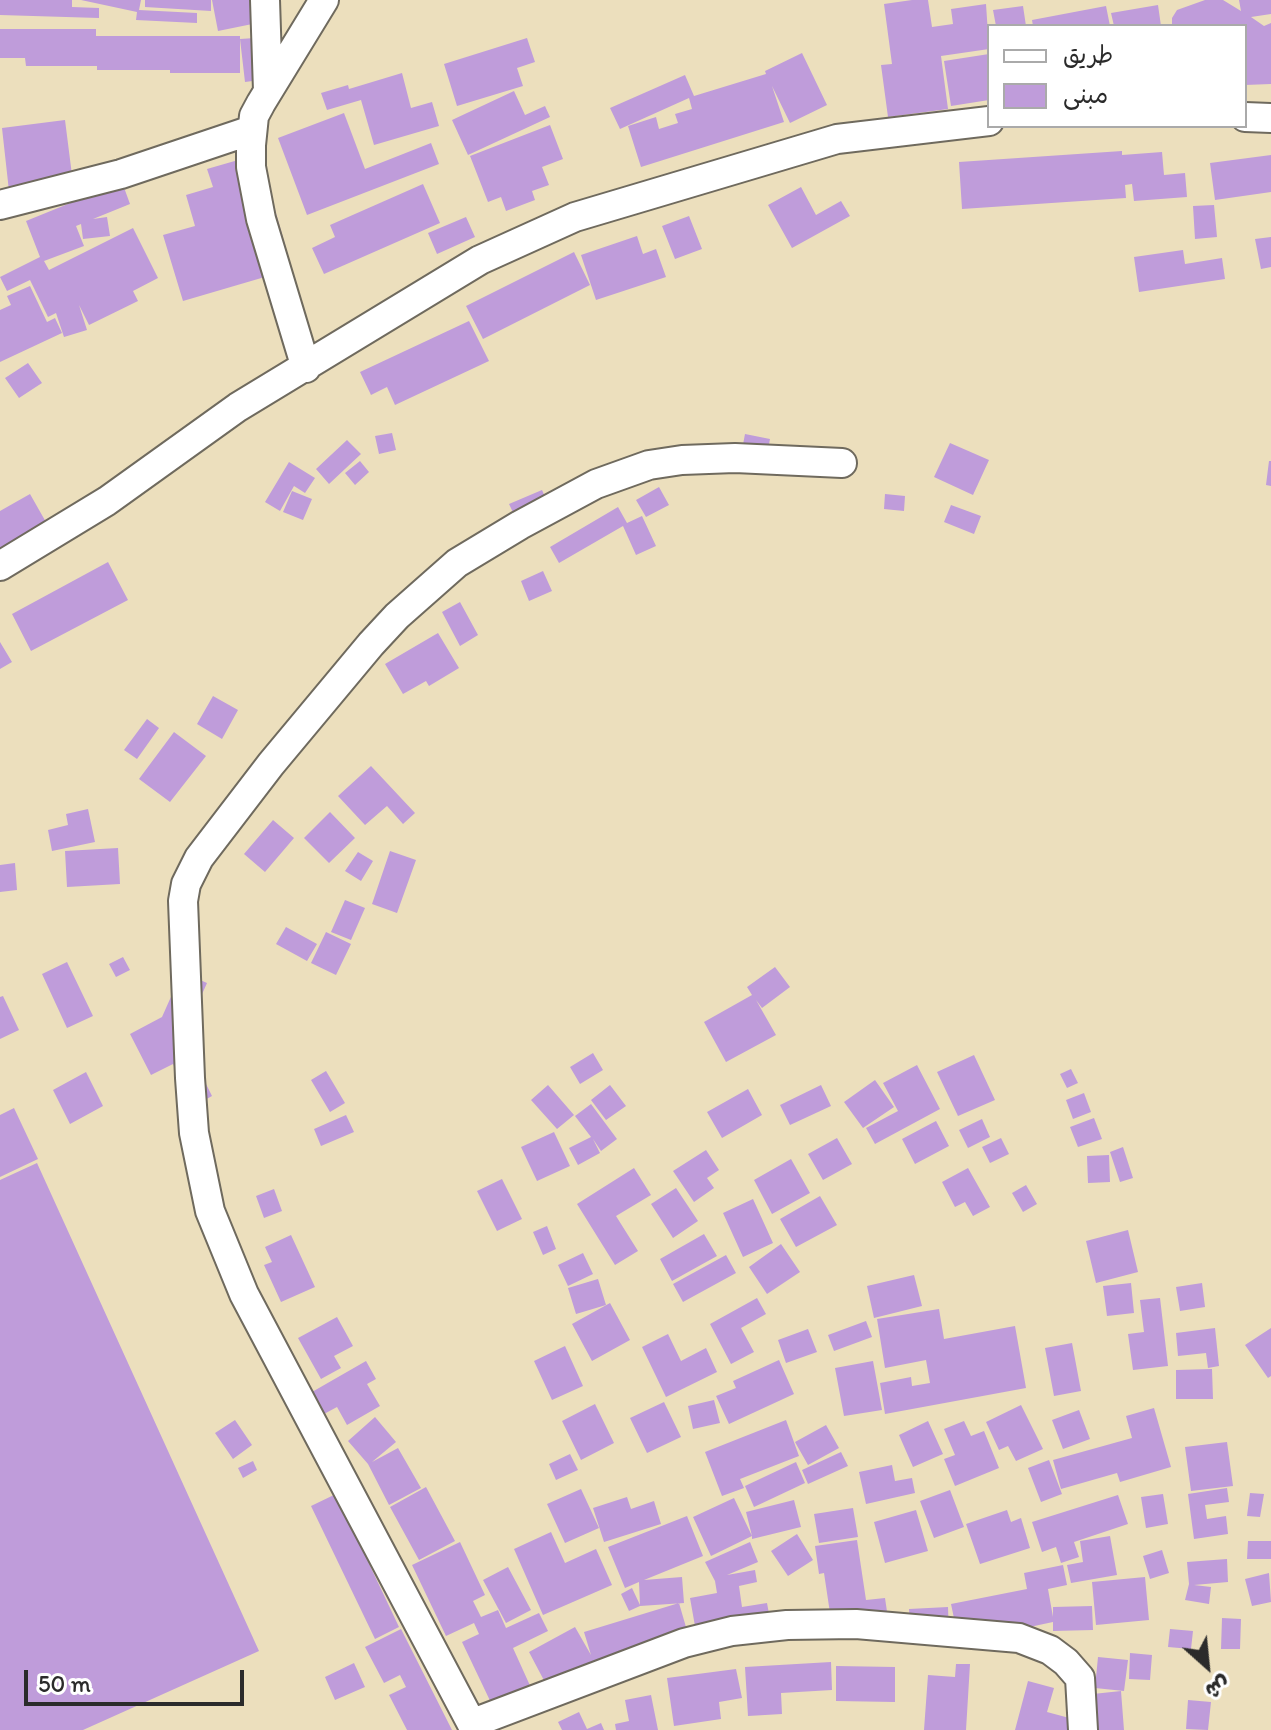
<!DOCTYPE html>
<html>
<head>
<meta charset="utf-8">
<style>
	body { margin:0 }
	#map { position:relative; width:1271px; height:1730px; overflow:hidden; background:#ecdfbd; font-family:Itim,"Playpen Sans Arabic",sans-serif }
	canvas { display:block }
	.legend { position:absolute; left:987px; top:24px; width:260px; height:104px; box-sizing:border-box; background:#fff; border:2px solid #aaa; margin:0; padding:10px 14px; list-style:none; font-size:24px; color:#2b2b2b }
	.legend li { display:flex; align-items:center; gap:16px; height:40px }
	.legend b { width:40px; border:2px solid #aaa }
	.north { position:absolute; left:1167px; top:1626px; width:80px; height:80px; -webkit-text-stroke:6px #fff; paint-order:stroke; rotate:153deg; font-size:22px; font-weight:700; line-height:32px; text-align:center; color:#2b2b2b }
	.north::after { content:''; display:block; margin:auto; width:28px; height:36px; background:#2b2b2b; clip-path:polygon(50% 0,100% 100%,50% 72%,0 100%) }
	.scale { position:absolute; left:24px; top:1670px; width:220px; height:36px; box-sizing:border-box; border:4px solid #2b2b2b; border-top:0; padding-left:10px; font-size:24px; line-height:28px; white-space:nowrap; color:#2b2b2b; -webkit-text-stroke:6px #fff; paint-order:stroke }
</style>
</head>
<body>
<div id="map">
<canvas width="1271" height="1730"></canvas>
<ul class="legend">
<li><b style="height:10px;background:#fff"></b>طريق</li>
<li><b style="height:22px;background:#bf9cda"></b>مبنى</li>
</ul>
<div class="north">ش</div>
<div class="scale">50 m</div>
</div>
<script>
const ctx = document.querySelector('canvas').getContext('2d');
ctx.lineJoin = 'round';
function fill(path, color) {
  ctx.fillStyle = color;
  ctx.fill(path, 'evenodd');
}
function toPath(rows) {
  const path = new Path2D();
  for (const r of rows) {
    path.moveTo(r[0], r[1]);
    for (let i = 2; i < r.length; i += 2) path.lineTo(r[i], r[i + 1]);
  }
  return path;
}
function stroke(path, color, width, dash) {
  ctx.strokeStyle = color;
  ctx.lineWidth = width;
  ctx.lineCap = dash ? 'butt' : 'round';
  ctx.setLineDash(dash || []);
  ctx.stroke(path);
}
const building = toPath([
	[0,0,72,0,72,7,99,8,99,18,0,15],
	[81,0,141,0,139,10,197,13,197,23,136,20,137,12],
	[145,0,211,0,211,11,145,7],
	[212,0,268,0,272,20,218,31],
	[912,0,928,0,932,27,953,24,951,9,986,4,989,49,941,56,948,109,888,117,881,65,892,64,884,4],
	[1205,0,1223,0,1241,11,1239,0,1271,0,1271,14,1251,17,1264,26,1271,23,1271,84,1245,85,1245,26,1172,26,1172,18,1177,10],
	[1158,5,1161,26,1114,26,1111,13],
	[1023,6,1026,26,996,26,993,10],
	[1106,6,1110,26,1033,26,1032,20],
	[0,29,96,29,96,36,240,36,240,73,170,73,170,70,97,70,97,66,26,66,25,58,0,58],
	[255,38,260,80,245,82,240,39],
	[527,38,535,62,517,68,523,86,457,106,444,64],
	[802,53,827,105,790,123,772,86,784,122,641,167,628,126,656,117,659,129,678,123,675,114,692,109,689,98,620,129,610,108,685,75,694,96,766,74,765,71],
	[989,54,989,100,951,106,944,61],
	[402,73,411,108,432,102,439,126,374,145,361,100,327,110,321,93,348,85,349,89],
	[514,91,525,115,545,106,550,117,468,155,452,120],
	[344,113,365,169,431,143,439,164,307,215,278,138],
	[65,120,73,183,9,191,2,128],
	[550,125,563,159,542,167,549,185,532,191,535,200,506,211,501,197,488,202,470,156],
	[1122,151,1122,155,1162,152,1164,175,1185,173,1187,197,1134,201,1132,184,1125,185,1126,198,962,209,959,162],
	[259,154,292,269,183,301,163,235,195,226,186,195,213,187,207,169],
	[1271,155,1271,192,1215,200,1210,163],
	[122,182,130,204,93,219,107,217,110,236,83,239,81,224,76,226,84,246,44,261,49,270,133,228,158,278,133,291,138,301,89,325,79,305,87,330,64,337,56,313,48,317,30,280,7,291,0,277,40,257,26,221],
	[423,184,440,223,324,274,312,248,335,237,330,225],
	[801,187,816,215,841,201,850,216,792,248,768,205],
	[1214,205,1217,237,1195,239,1193,206],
	[689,216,702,249,675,259,662,226],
	[466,217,475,237,437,254,428,233],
	[637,236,643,254,656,249,666,277,596,300,581,255],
	[1271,237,1271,267,1261,269,1255,239],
	[1183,250,1185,264,1222,258,1225,279,1139,292,1134,257],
	[574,252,590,285,483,339,466,306],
	[30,286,47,322,55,318,62,333,0,362,0,310,11,305,7,296],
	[469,321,489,361,395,405,387,387,371,395,360,372],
	[28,363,42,383,19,398,5,378],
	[392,433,396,450,379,454,375,436],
	[745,434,770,439,765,465,740,460],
	[347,440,361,454,329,484,316,469],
	[950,443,989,460,973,495,934,477],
	[360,461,369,472,355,485,345,473],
	[1269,461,1271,461,1271,486,1266,485],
	[289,462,315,478,305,493,294,486,280,511,265,502],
	[659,487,669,505,646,517,636,500],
	[542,490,553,514,521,529,509,504],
	[292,491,312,499,303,520,283,512],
	[30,494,59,545,0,579,0,511],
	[885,494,905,496,904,511,884,509],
	[951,505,981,516,974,534,944,522],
	[618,507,627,523,642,516,656,546,636,555,623,526,559,563,550,547],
	[108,562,128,600,31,651,12,614],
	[543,571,552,591,529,601,521,581],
	[460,602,478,635,460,646,442,612],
	[438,633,459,668,429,686,426,681,403,694,385,664],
	[0,642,12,662,0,669],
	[213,696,238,710,222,739,197,724],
	[147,719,159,728,137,759,124,750],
	[174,732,206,756,170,802,139,779],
	[371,766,415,813,403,824,387,806,365,825,338,796],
	[88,809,95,842,52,851,48,830,68,825,66,814],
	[330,812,355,838,329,863,304,838],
	[273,820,294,838,265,872,244,854],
	[118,848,120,884,67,887,65,851],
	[390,851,416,860,397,913,372,904],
	[358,852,373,861,361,881,345,871],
	[15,863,17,890,0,892,0,865],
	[345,900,365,908,351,940,331,932],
	[286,927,317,944,307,961,276,944],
	[326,932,351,944,336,975,311,963],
	[123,957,130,970,116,977,109,964],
	[67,962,93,1016,67,1028,42,974],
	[775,967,790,987,762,1008,756,1000,776,1035,726,1062,704,1022,752,995,747,987],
	[182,972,207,983,186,1030,177,1026,212,1096,194,1106,173,1064,151,1075,130,1034,162,1017],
	[3,996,19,1030,0,1039,0,997],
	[593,1053,603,1070,580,1084,570,1067],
	[974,1055,995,1100,958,1116,937,1072],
	[917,1065,940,1109,875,1144,866,1128,898,1111,883,1083],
	[1071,1069,1078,1083,1067,1088,1060,1074],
	[326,1071,345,1103,330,1112,311,1080],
	[86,1072,103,1106,70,1124,53,1090],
	[875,1080,894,1107,863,1128,844,1102],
	[548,1085,574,1115,557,1129,531,1100],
	[610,1085,626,1106,606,1120,591,1100],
	[821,1085,831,1106,790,1125,780,1105],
	[748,1089,762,1115,722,1138,707,1112],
	[1084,1093,1091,1112,1073,1119,1066,1100],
	[591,1104,617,1139,601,1151,593,1139,600,1153,578,1165,569,1148,591,1137,575,1116],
	[14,1108,38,1159,0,1177,0,1115],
	[346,1115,354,1132,321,1146,314,1129],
	[1094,1118,1102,1139,1078,1147,1070,1127],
	[982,1119,990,1137,968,1148,959,1130],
	[936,1121,949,1146,915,1164,902,1139],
	[554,1132,570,1166,537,1181,521,1147],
	[837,1138,852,1164,823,1180,808,1154],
	[1001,1138,1009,1154,990,1163,982,1147],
	[1123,1147,1133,1178,1120,1182,1110,1152],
	[706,1150,719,1170,707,1178,714,1188,694,1202,673,1171],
	[1109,1155,1110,1182,1088,1183,1087,1156],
	[791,1159,810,1193,772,1214,754,1180],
	[37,1163,259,1651,83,1730,0,1730,0,1180],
	[634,1168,651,1195,616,1216,638,1251,615,1265,577,1204],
	[968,1168,990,1207,973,1216,965,1202,955,1207,942,1182],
	[502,1179,522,1219,497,1231,477,1191],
	[1026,1185,1037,1204,1023,1212,1012,1193],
	[676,1188,698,1221,673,1238,651,1204],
	[274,1189,282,1211,264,1218,256,1196],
	[820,1196,837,1225,796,1247,780,1219],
	[753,1199,773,1243,743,1257,723,1213],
	[547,1226,556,1249,543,1255,533,1232],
	[1128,1230,1138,1272,1096,1283,1086,1241],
	[704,1234,717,1256,672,1281,660,1259],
	[291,1235,315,1287,281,1302,264,1265,272,1262,265,1247],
	[781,1244,800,1272,767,1294,749,1267],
	[583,1253,593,1274,568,1286,558,1265],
	[726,1255,736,1273,683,1302,673,1284],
	[914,1275,922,1306,874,1318,867,1286],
	[598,1279,606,1305,576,1314,568,1288],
	[1131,1283,1134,1313,1107,1316,1103,1286],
	[1202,1283,1205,1307,1180,1311,1176,1287],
	[757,1298,766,1314,741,1328,754,1352,731,1364,710,1324],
	[1160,1298,1168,1366,1133,1370,1128,1334,1144,1332,1140,1300],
	[610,1303,630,1340,592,1361,572,1324],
	[939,1309,944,1339,1015,1326,1026,1388,885,1414,880,1383,911,1377,912,1386,930,1383,926,1360,885,1368,877,1319],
	[337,1317,353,1346,334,1356,341,1368,321,1379,298,1338],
	[866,1321,872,1337,834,1351,828,1335],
	[1215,1328,1219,1366,1208,1368,1206,1353,1178,1356,1176,1333],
	[1271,1328,1271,1376,1268,1378,1245,1345],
	[808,1329,817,1352,786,1363,778,1340],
	[668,1334,681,1361,706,1348,717,1372,666,1397,642,1347],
	[1072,1343,1081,1391,1054,1396,1045,1348],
	[565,1346,583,1386,552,1400,534,1361],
	[779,1360,794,1394,729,1424,716,1396,736,1388,733,1381],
	[366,1361,376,1379,367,1384,380,1406,347,1425,337,1407,324,1414,312,1392],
	[873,1361,882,1410,844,1416,835,1368],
	[1212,1369,1213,1399,1176,1399,1176,1370],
	[714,1400,720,1423,693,1429,688,1406],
	[664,1402,681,1437,647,1453,630,1418],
	[595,1404,614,1443,581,1460,562,1421],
	[1021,1405,1043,1449,1016,1461,1008,1446,999,1450,986,1422],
	[1154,1408,1171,1467,1120,1482,1117,1473,1061,1489,1053,1460,1132,1438,1126,1416],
	[1079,1410,1090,1439,1063,1449,1052,1420],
	[375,1417,396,1442,372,1462,398,1448,421,1488,389,1505,368,1464,348,1441],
	[235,1420,252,1445,233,1459,215,1433],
	[786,1420,799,1456,740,1479,744,1488,722,1496,705,1452],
	[928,1421,943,1454,913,1467,899,1435],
	[964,1421,971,1436,984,1431,999,1468,955,1486,944,1459,955,1455,944,1429],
	[826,1425,839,1448,808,1465,795,1442],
	[1227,1442,1233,1486,1191,1491,1185,1447],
	[841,1452,848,1466,808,1484,802,1470],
	[570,1454,578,1470,556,1480,549,1464],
	[1049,1460,1062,1494,1041,1502,1028,1468],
	[253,1461,257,1470,243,1478,238,1468],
	[796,1462,805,1483,754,1507,745,1486],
	[892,1465,895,1481,912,1478,915,1493,866,1504,859,1472],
	[426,1487,455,1541,419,1560,390,1507],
	[1227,1488,1229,1502,1205,1505,1207,1519,1226,1516,1228,1534,1194,1539,1188,1494],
	[581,1489,599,1528,565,1543,547,1504],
	[950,1490,964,1527,934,1538,920,1501],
	[1250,1493,1264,1494,1260,1517,1247,1516],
	[336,1494,399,1627,375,1639,311,1506],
	[1163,1494,1168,1524,1146,1528,1141,1497],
	[1118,1495,1128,1524,1074,1542,1079,1557,1061,1563,1056,1547,1042,1552,1032,1522],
	[627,1497,631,1509,654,1501,661,1524,604,1542,593,1508],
	[734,1498,752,1536,746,1512,794,1500,801,1527,752,1539,752,1536,711,1556,693,1517],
	[853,1508,858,1537,819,1543,814,1514],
	[916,1510,928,1551,885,1563,874,1522],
	[1007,1510,1011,1522,1021,1518,1030,1548,980,1564,966,1524],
	[687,1516,703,1556,644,1580,682,1577,684,1603,640,1606,629,1611,621,1594,632,1588,640,1605,639,1582,625,1588,608,1547],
	[551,1532,565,1563,596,1549,612,1585,543,1615,514,1549],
	[797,1534,813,1560,788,1576,771,1551],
	[1110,1536,1117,1575,1071,1583,1067,1565,1083,1562,1080,1541],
	[857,1540,866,1600,885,1598,889,1625,833,1633,824,1573,819,1574,815,1546],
	[1248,1541,1271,1541,1271,1559,1247,1559],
	[460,1542,485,1595,473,1601,481,1617,498,1610,506,1628,539,1613,548,1631,513,1648,532,1690,494,1709,462,1642,479,1634,474,1623,446,1636,412,1565],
	[750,1542,758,1562,727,1575,755,1570,757,1582,739,1586,742,1607,767,1603,772,1630,698,1643,690,1598,717,1593,715,1581,705,1562],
	[1162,1550,1169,1573,1150,1579,1143,1556],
	[1227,1559,1228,1582,1194,1585,1211,1587,1209,1604,1185,1600,1189,1584,1187,1562],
	[1063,1565,1067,1585,1048,1589,1053,1617,1053,1607,1092,1606,1093,1630,1053,1631,1053,1622,959,1642,951,1604,1027,1589,1024,1573],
	[508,1567,531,1610,506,1623,483,1580],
	[1269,1573,1271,1602,1252,1606,1245,1579],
	[1145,1577,1149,1620,1096,1625,1092,1582],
	[679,1603,688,1634,594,1661,548,1688,529,1652,575,1627,591,1655,584,1632],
	[948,1607,949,1637,911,1638,909,1609],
	[1222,1618,1241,1619,1240,1649,1221,1649],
	[401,1629,452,1730,407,1730,389,1695,406,1687,400,1675,384,1683,365,1647],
	[1170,1629,1193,1631,1191,1649,1168,1647],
	[1130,1653,1152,1655,1150,1680,1129,1679],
	[1098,1657,1128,1660,1124,1691,1095,1688],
	[831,1662,832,1690,781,1693,782,1714,748,1716,745,1667],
	[354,1663,365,1687,335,1700,325,1677],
	[956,1664,970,1664,966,1730,924,1730,928,1675,955,1677],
	[836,1666,895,1667,895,1702,836,1701],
	[736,1669,742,1698,719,1702,721,1719,674,1726,667,1678],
	[1028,1681,1054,1688,1047,1712,1073,1719,1070,1730,1015,1730],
	[1121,1691,1124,1730,1096,1730,1093,1694],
	[651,1695,658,1730,616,1730,615,1724,629,1721,625,1700],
	[1188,1700,1211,1702,1208,1730,1186,1729],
	[579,1712,587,1729,601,1723,604,1730,562,1730,558,1722]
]);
const street = toPath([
	[265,0,268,91],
	[1245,117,1271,118],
	[0,205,121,174,252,130],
	[306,368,261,219,251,167,251,145,254,116,261,103,324,0],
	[0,566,107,501,238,407,480,260,575,217,837,139,989,121],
	[473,1723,684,1643,732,1631,787,1625,856,1624,1019,1638,1050,1650,1066,1662,1080,1678,1083,1730],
	[475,1730,244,1294,210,1211,194,1133,190,1078,183,901,186,884,199,858,271,764,371,644,397,616,457,563,520,525,596,484,649,465,682,460,735,458,842,463]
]);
fill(building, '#bf9cda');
stroke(street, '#6f6a5e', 32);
stroke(street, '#fff', 28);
</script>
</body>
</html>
